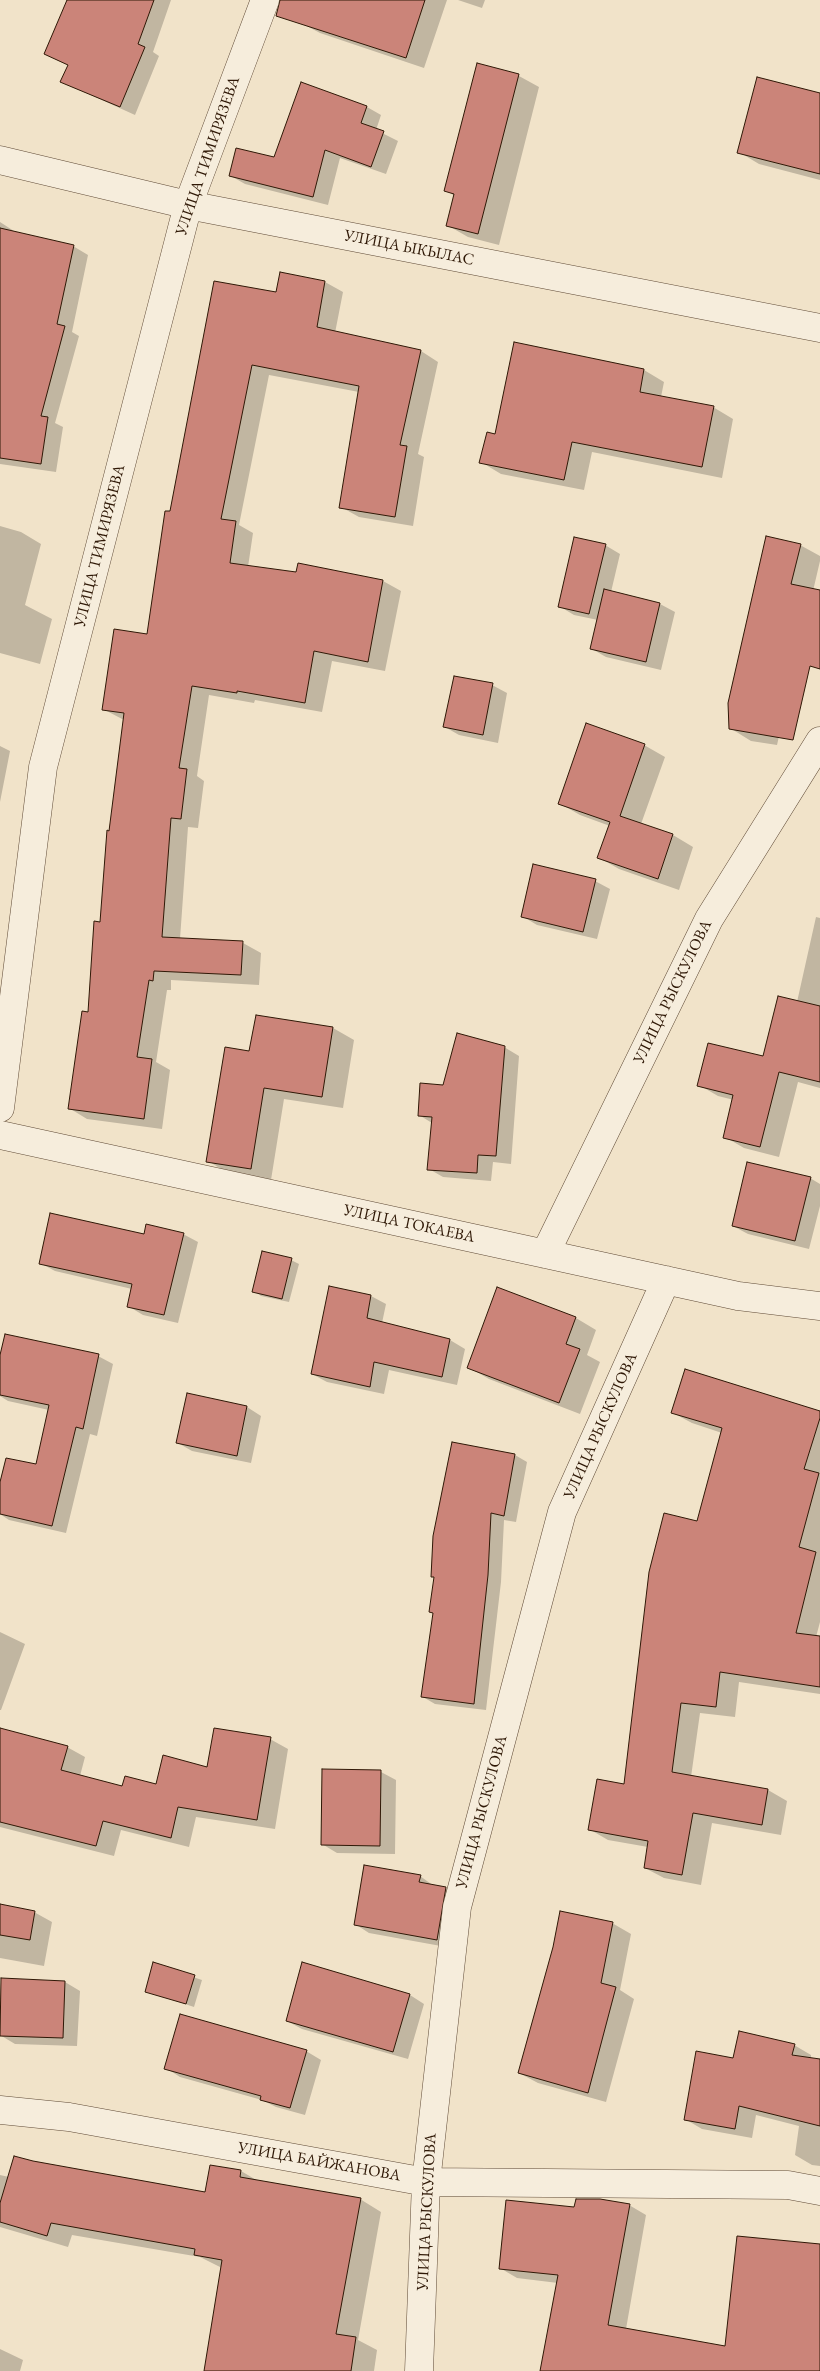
<!DOCTYPE html>
<html>
<head>
<meta charset="utf-8">
<style>
	body { margin:0 }
	canvas { display:block; background:#f1e3c9 }
</style>
</head>
<body>
<canvas width="820" height="2371"></canvas>
<script>
const ctx = document.querySelector('canvas').getContext('2d');
ctx.lineJoin = 'round';
function fill(path, color) {
  ctx.fillStyle = color;
  ctx.fill(path, 'evenodd');
}
function toPath(rows) {
  const path = new Path2D();
  for (const r of rows) {
    path.moveTo(r[0], r[1]);
    for (let i = 2; i < r.length; i += 2) path.lineTo(r[i], r[i + 1]);
  }
  return path;
}
function stroke(path, color, width, dash) {
  ctx.strokeStyle = color;
  ctx.lineWidth = width;
  ctx.lineCap = dash ? 'butt' : 'round';
  ctx.setLineDash(dash || []);
  ctx.stroke(path);
}
function write(font, color, halo, rows, align = 'center') {
  ctx.font = font + ' "EB Garamond",serif';
  ctx.lineWidth = 4;
  ctx.setLineDash([]);
  ctx.textBaseline = 'middle';
  ctx.strokeStyle = halo;
  ctx.fillStyle = color;
  for (const [text, x, y, turn = 0] of rows) {
    ctx.save();
    ctx.translate(x, y);
    ctx.rotate((+turn || 0) * Math.PI / 180);
    ctx.textAlign = isNaN(turn) ? turn : align;
    if (halo) ctx.strokeText(text, 0, 0);
    ctx.fillText(text, 0, 0);
    ctx.restore();
  }
}
const shadow = toPath([
	[68,0,171,0,153,52,159,56,135,115,62,82,69,66,45,54],
	[309,0,447,0,424,68,320,33,301,23],
	[458,0,485,0,482,8],
	[478,65,519,76,539,87,499,245,468,237,447,225,455,196,445,190],
	[302,84,367,107,381,115,376,130,398,141,386,174,340,158,328,205,245,184,231,176,275,159],
	[820,95,820,180,759,164,739,152],
	[0,222,17,233,73,246,88,255,72,332,79,336,55,423,63,427,56,472,0,464],
	[325,282,343,292,335,333,421,351,438,362,418,454,424,457,413,526,359,517,341,507,359,392,269,375,239,525,253,533,248,567,297,574,383,581,401,591,385,671,332,661,322,712,255,700,254,703,209,695,197,776,204,781,198,828,188,827,180,939,243,943,261,953,259,985,171,980,171,990,167,990,156,1062,170,1070,162,1129,87,1119,69,1108,89,1013,102,923,124,720,103,709,148,636,171,513,277,294],
	[515,344,644,370,664,382,661,397,713,407,733,419,722,478,592,452,584,490,501,474,481,462,496,436],
	[0,526,21,532,41,544,25,605,52,619,40,664,0,653],
	[605,545,620,554,611,592,660,604,675,612,661,670,606,657,592,649,598,620,574,615,559,606],
	[800,545,820,556,820,561,777,745,751,741,730,728],
	[492,685,507,693,498,743,459,735,445,727],
	[644,745,665,757,641,824,673,835,693,847,679,890,619,869,598,857,610,826,580,815,559,803],
	[0,746,10,751,0,802],
	[595,881,610,889,597,939,537,925,522,916],
	[816,917,820,918,820,1088,798,1082,779,1157,744,1148,725,1137,734,1100,718,1096,699,1085,764,1058,797,1002],
	[257,1016,333,1028,354,1040,343,1108,284,1099,271,1180,228,1173,208,1161,250,1052],
	[504,1047,519,1056,511,1164,493,1162,491,1181,443,1177,429,1169,432,1123,419,1115,444,1086],
	[810,1178,820,1184,820,1206,809,1249,748,1234,733,1226],
	[183,1234,198,1242,178,1323,143,1315,128,1306,132,1289,55,1271,40,1263,145,1236],
	[291,1260,299,1264,289,1302,261,1296,254,1291],
	[330,1287,371,1296,386,1304,382,1323,450,1340,465,1349,457,1385,389,1370,384,1394,327,1382,312,1374],
	[498,1289,576,1318,596,1330,587,1355,600,1362,580,1414,489,1379,468,1367],
	[98,1356,113,1364,97,1436,90,1434,66,1533,9,1520,0,1514,0,1488,37,1466,49,1410,8,1401,0,1396,0,1361],
	[247,1407,261,1416,251,1463,192,1451,178,1443],
	[673,1413,820,1413,820,1622,816,1637,820,1638,820,1694,739,1682,735,1717,700,1713,691,1777,768,1790,787,1801,781,1835,712,1823,701,1885,664,1878,645,1868,648,1847,608,1840,589,1829,625,1786,722,1433,692,1423],
	[453,1443,515,1455,527,1462,516,1522,504,1520,501,1582,486,1710,435,1704,423,1697,434,1613,431,1612,435,1578,432,1576],
	[0,1632,25,1644,1,1710,0,1710],
	[0,1730,67,1747,85,1757,80,1776,123,1787,157,1786,208,1769,270,1739,288,1749,275,1829,196,1817,189,1847,121,1830,114,1856,0,1827],
	[381,1772,396,1780,395,1854,337,1853,322,1844],
	[420,1876,434,1886,446,1888,460,1897,452,1948,369,1933,355,1924],
	[0,1906,34,1912,52,1922,44,1966,0,1958],
	[612,1923,631,1934,620,1990,634,1999,606,2102,538,2083,519,2073],
	[154,1964,202,1980,194,2007,146,1991],
	[2,1979,65,1982,80,1991,77,2046,15,2044,0,2035],
	[410,1995,424,2004,408,2059,302,2029,287,2021],
	[794,2045,811,2055,811,2059,820,2060,820,2166,812,2165,795,2155,799,2126,756,2115,752,2138,702,2129,685,2119,734,2059],
	[306,2051,321,2060,305,2115,276,2107,262,2100,180,2077,166,2068],
	[32,2163,206,2194,211,2166,241,2171,258,2181,360,2199,381,2212,358,2340,377,2350,374,2371,206,2371,222,2268,200,2257,72,2235,68,2247,0,2227,0,2175,9,2177],
	[629,2205,646,2215,626,2329,726,2348,820,2253,820,2371,542,2371,558,2283,517,2278,500,2268,575,2209],
	[0,2349,23,2360,20,2371,0,2371]
]);
const building = toPath([
	[67,0,154,0,138,44,145,47,120,107,60,82,68,65,44,54,67,0],
	[280,0,425,0,406,58,276,16,280,0],
	[477,63,519,74,478,234,446,226,454,194,444,191,477,63],
	[757,77,820,93,820,174,737,153,757,77],
	[301,82,367,106,361,123,384,131,371,167,325,150,313,197,229,176,236,148,274,157,301,82],
	[0,228,74,245,57,324,65,326,41,416,48,417,41,464,0,458,0,228],
	[280,272,325,281,317,327,421,350,400,445,407,446,395,517,339,508,359,386,252,365,221,519,236,521,230,563,296,572,298,563,383,580,368,662,314,651,305,703,237,691,237,693,192,686,179,768,187,769,181,819,171,818,162,937,243,941,241,975,154,971,153,981,149,980,137,1057,152,1059,144,1119,68,1109,82,1011,88,1012,94,921,100,922,107,830,109,831,124,713,102,710,114,629,147,634,165,511,170,511,214,281,276,292,280,272],
	[514,342,644,369,640,392,714,406,702,467,572,442,564,480,479,463,487,432,495,434,514,342],
	[766,536,801,544,791,584,820,590,820,669,810,666,793,740,729,729,728,703,766,536],
	[574,537,606,544,589,614,558,607,574,537],
	[604,589,660,603,646,662,590,649,604,589],
	[454,676,493,683,483,735,443,727,454,676],
	[586,723,645,744,620,816,673,834,658,879,597,858,610,822,558,804,586,723],
	[533,864,596,879,583,932,521,917,533,864],
	[778,996,820,1006,820,1082,779,1072,760,1147,723,1138,733,1095,697,1086,708,1043,763,1056,778,996],
	[256,1015,333,1027,322,1097,264,1088,251,1169,206,1162,225,1047,249,1051,256,1015],
	[457,1033,505,1046,496,1156,478,1155,477,1173,427,1170,432,1117,418,1116,420,1083,443,1085,457,1033],
	[747,1162,811,1177,795,1241,732,1226,747,1162],
	[50,1213,144,1234,146,1224,184,1233,164,1315,127,1307,132,1284,39,1264,50,1213],
	[262,1251,292,1258,282,1299,252,1292,262,1251],
	[329,1286,371,1295,367,1318,450,1339,442,1377,374,1362,370,1387,311,1374,329,1286],
	[497,1287,576,1317,566,1344,580,1349,559,1403,467,1368,497,1287],
	[5,1334,99,1354,83,1429,76,1427,52,1526,0,1514,0,1482,6,1458,36,1464,49,1405,0,1395,0,1355,5,1334],
	[685,1369,820,1411,820,1418,804,1469,819,1473,799,1547,816,1552,796,1633,820,1636,820,1687,720,1672,716,1707,681,1703,672,1772,768,1789,762,1825,693,1813,682,1875,644,1868,648,1841,588,1830,597,1779,624,1784,649,1572,664,1513,697,1521,722,1428,671,1413,685,1369],
	[187,1393,247,1406,237,1456,176,1443,187,1393],
	[452,1442,515,1454,504,1516,491,1513,488,1575,474,1704,421,1697,433,1613,429,1612,434,1577,431,1577,433,1536,452,1442],
	[0,1728,68,1746,61,1770,122,1786,125,1776,156,1784,163,1755,207,1767,214,1728,271,1737,257,1820,178,1807,171,1838,103,1821,96,1846,0,1822,0,1728],
	[322,1769,381,1770,380,1846,321,1845,322,1769],
	[364,1865,421,1875,419,1882,446,1887,437,1940,354,1925,364,1865],
	[0,1904,35,1911,30,1940,0,1935,0,1904],
	[560,1911,613,1922,601,1983,616,1987,588,2093,518,2073,553,1947,560,1911],
	[153,1962,195,1975,186,2004,145,1992,153,1962],
	[302,1962,410,1994,393,2052,286,2021,302,1962],
	[1,1978,65,1981,63,2038,0,2036,1,1978],
	[180,2014,307,2050,290,2108,260,2100,261,2096,164,2069,180,2014],
	[739,2031,795,2044,792,2055,820,2059,820,2126,739,2106,735,2129,684,2120,696,2051,733,2058,739,2031],
	[14,2156,33,2161,205,2192,210,2165,241,2170,240,2177,361,2198,336,2334,356,2337,351,2371,204,2371,222,2260,194,2255,195,2249,51,2223,47,2236,0,2222,0,2203,14,2156],
	[576,2199,600,2199,630,2204,608,2325,725,2346,737,2236,820,2244,820,2371,540,2371,558,2275,499,2269,506,2200,574,2207,576,2199]
]);
const minor = toPath([
	[0,160,188,205,820,328],
	[0,1108,43,767,188,205,265,0],
	[0,1135,738,1296,820,1306],
	[545,1254,709,919,820,741],
	[0,2110,69,2117,426,2182,788,2185,820,2191],
	[419,2371,426,2182,457,1907,562,1512,666,1280]
]);
const streetNames = [
	["УЛИЦА ТИМИРЯЗЕВА",208,156,-71],
	["УЛИЦА ЫКЫЛАС",409,248,11],
	["УЛИЦА ТИМИРЯЗЕВА",100,546,-76],
	["УЛИЦА РЫСКУЛОВА",673,992,-64],
	["УЛИЦА ТОКАЕВА",409,1224,12],
	["УЛИЦА РЫСКУЛОВА",601,1426,-66],
	["УЛИЦА РЫСКУЛОВА",482,1812,-75],
	["УЛИЦА БАЙЖАНОВА",319,2162,10],
	["УЛИЦА РЫСКУЛОВА",427,2212,-87]
];
fill(shadow, '#0003');
fill(building, '#cb8479');
stroke(building, '#2f1806', 1);
stroke(minor, '#604b37', 29);
stroke(minor, '#f6eddc', 28);
write('16px', '#2f1806', '#f6eddc', streetNames);
</script>
</body>
</html>
